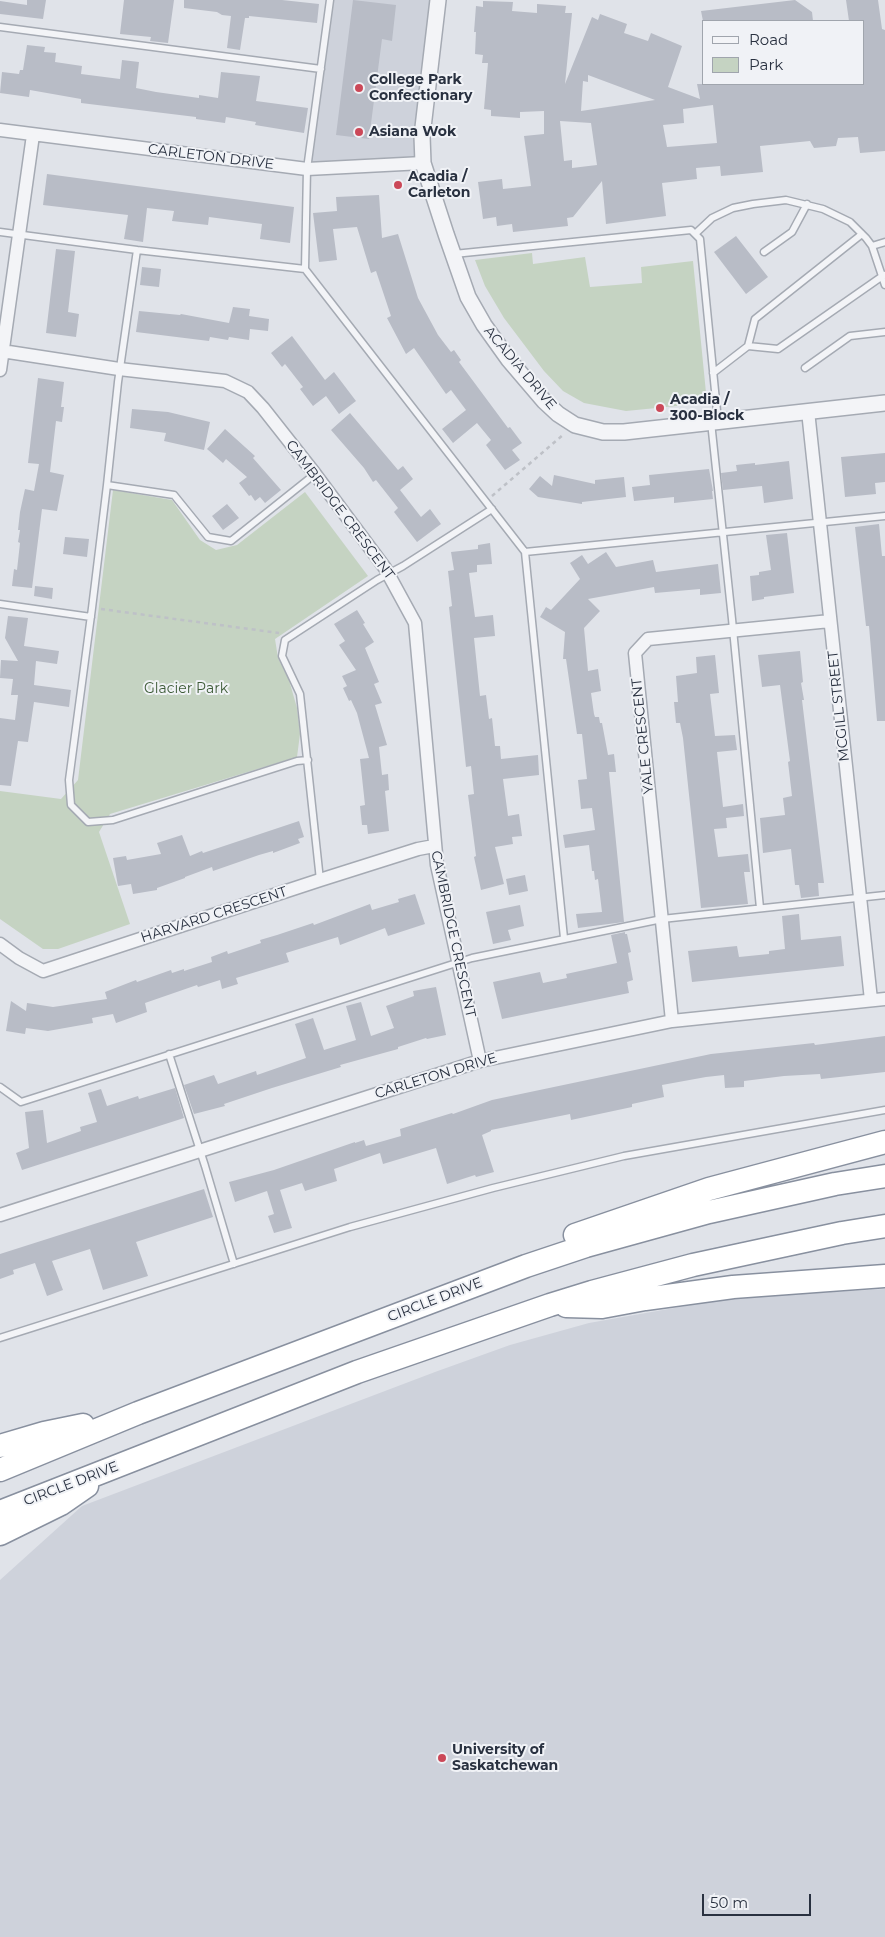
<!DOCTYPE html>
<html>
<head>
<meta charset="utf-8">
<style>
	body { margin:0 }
	#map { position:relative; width:885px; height:1937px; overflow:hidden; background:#e0e3e9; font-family:Montserrat,sans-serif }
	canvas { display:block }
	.legend { position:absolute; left:702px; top:20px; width:162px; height:65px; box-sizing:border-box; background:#f0f2f6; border:1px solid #a0a5ad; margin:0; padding:6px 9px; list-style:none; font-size:15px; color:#293140 }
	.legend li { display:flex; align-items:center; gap:10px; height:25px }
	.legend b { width:25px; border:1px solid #a0a5ad }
	.scale { position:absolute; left:702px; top:1894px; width:109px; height:22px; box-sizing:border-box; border:2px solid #293140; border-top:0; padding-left:6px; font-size:15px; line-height:18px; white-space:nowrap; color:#293140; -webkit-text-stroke:4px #f0f2f6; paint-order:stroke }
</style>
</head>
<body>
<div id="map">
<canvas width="885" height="1937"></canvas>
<ul class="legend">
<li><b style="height:6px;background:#f3f4f7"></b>Road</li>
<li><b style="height:14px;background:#c5d3c2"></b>Park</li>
</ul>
<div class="scale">50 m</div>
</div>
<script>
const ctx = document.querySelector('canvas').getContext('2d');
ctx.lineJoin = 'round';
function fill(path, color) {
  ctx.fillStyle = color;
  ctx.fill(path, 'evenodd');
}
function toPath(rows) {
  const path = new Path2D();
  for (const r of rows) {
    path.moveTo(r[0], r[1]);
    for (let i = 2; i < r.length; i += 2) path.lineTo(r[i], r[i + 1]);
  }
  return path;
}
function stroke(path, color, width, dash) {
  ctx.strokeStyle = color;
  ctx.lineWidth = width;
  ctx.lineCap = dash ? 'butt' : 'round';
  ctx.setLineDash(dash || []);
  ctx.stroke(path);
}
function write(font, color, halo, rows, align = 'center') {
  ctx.font = font + ' Montserrat,sans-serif';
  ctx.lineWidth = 4;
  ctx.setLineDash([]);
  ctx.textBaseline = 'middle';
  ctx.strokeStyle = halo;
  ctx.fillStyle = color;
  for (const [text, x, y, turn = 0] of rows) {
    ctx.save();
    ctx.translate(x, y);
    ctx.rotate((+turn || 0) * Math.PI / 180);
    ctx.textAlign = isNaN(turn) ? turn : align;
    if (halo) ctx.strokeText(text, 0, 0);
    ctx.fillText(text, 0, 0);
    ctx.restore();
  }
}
const built = toPath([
	[330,0,438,0,423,163,307,169],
	[885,1289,885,1937,0,1937,0,1580,82,1506,435,1372,510,1345,589,1323,731,1298]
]);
const green = toPath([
	[532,253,533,264,585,257,590,287,642,283,641,267,693,261,707,403,626,411,584,403,563,391,544,371,504,318,485,286,475,260],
	[113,490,172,500,200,540,216,550,237,545,305,492,368,576,275,639,278,658,289,680,297,708,300,734,297,757,110,814,99,832,130,924,58,949,43,949,0,919,0,791,61,799,78,780]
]);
const building = toPath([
	[27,0,46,0,43,19,0,14,0,1,27,5],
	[124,0,174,0,168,43,150,41,151,37,120,34],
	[184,0,282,0,319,4,317,23,249,16,249,18,245,18,240,50,227,48,231,16,222,15,217,12,184,8],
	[353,0,396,5,392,41,382,39,369,139,336,135],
	[795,0,812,12,813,21,703,21,701,11],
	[846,0,878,0,882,29,885,30,885,151,860,153,858,137,838,138,836,146,814,148,810,141,760,146,763,172,721,176,720,166,696,168,697,179,662,183,666,216,606,224,602,181,573,217,567,218,568,226,513,232,512,224,497,226,496,217,483,219,478,182,502,179,503,189,531,186,524,136,544,134,544,111,520,112,520,118,491,116,491,110,484,109,488,63,482,63,483,55,475,54,476,32,474,32,476,6,483,7,483,1,513,2,512,11,537,13,537,4,566,6,565,13,572,13,565,84,592,17,598,20,600,14,627,24,624,33,648,41,651,33,682,46,668,87,700,99,697,84,864,84,864,21,849,21],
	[588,75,655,100,581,111,583,81,588,82],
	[713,105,717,143,667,147,663,125,684,123,683,109],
	[560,121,591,123,597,165,572,168,572,160,564,161],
	[27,45,45,47,44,52,56,53,55,62,82,66,81,74,120,79,122,60,139,62,136,88,156,92,199,98,199,95,218,98,221,72,260,76,256,101,308,108,304,133,255,125,256,122,226,117,225,123,196,119,196,117,81,103,81,99,30,90,29,97,0,93,2,72,19,74,20,70,23,70],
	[47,174,294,207,290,243,260,239,262,224,209,217,208,225,172,221,174,211,147,208,143,242,124,239,128,215,43,205],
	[379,195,382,238,398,234,418,298,438,335,451,352,454,350,461,360,459,362,508,428,510,427,522,443,512,450,520,460,505,470,486,445,491,440,477,423,453,443,442,429,466,410,451,390,446,394,414,348,406,354,387,318,391,316,376,271,371,273,357,227,333,229,337,260,319,262,313,213,337,211,336,197],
	[736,236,768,277,746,294,714,252],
	[56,249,75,251,68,312,79,314,76,337,46,333],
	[142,267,161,269,159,287,140,285],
	[233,307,250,309,249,316,269,319,268,331,250,329,249,340,229,337,228,340,210,337,209,341,136,332,139,311,180,315,181,314,229,323],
	[292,336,325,380,334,372,356,401,339,414,326,396,313,406,300,389,303,387,285,364,282,367,271,353],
	[38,378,64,382,61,407,64,407,62,422,56,421,50,472,64,475,57,511,42,509,32,588,12,586,14,569,17,570,20,543,18,542,20,530,18,530,20,512,25,489,34,491,39,464,28,463],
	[132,409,168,412,210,422,204,450,164,441,166,433,130,428],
	[350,413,398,470,403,466,413,479,400,490,421,517,430,509,441,524,417,542,394,512,398,508,376,480,373,482,364,468,331,430],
	[225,429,255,456,253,458,281,490,265,503,260,497,255,501,251,495,249,496,239,483,247,477,226,459,223,463,207,449],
	[885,453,885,482,875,483,876,494,845,497,841,457],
	[789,461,793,499,764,503,762,486,723,490,721,473,737,471,736,465,755,463,755,465],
	[709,469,713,491,712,491,713,499,674,503,674,497,634,501,632,487,650,485,649,475],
	[554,475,595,484,595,480,624,477,626,497,582,502,582,504,538,497,529,489,540,476,552,486],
	[227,504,239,518,223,530,212,516],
	[879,524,882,556,885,556,885,721,877,721,869,626,866,626,855,527],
	[787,533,794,593,764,597,764,599,752,601,750,576,759,575,759,572,771,570,766,535],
	[65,537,89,539,87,557,63,554],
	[490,543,492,564,477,565,477,572,469,573,475,617,493,615,495,636,474,638,480,696,486,695,489,719,492,718,495,746,500,746,501,759,538,755,539,775,503,779,508,816,519,814,522,836,512,837,513,844,495,847,504,884,481,890,474,857,476,856,468,795,474,794,471,766,466,767,449,607,452,606,448,571,454,570,451,552,478,549,478,545],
	[606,552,616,567,653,560,656,572,718,564,721,593,700,595,700,589,655,593,654,587,588,599,600,611,584,628,588,671,598,669,601,691,591,693,594,714,595,717,599,717,600,723,602,723,608,755,614,754,616,772,609,772,624,922,578,928,576,914,602,912,598,879,595,880,594,871,592,871,589,845,565,848,563,835,595,830,592,808,581,809,578,780,587,779,582,734,577,734,566,659,563,659,565,632,540,617,546,607,551,610,580,579,570,563,582,555,588,564],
	[35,586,53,588,52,599,34,596],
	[357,610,365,623,363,624,374,642,365,648,379,682,374,684,382,703,375,705,387,745,379,747,382,775,388,774,389,790,385,791,389,831,368,834,367,825,362,825,360,806,365,805,360,759,369,758,357,713,351,700,349,701,343,688,347,686,342,676,356,670,339,645,345,641,334,624],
	[8,616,28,618,24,646,59,651,57,664,36,661,34,685,71,690,69,707,34,702,28,742,18,741,11,786,0,785,0,718,15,720,18,695,11,695,13,679,0,678,1,660,18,661,5,638],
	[800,651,803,682,801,683,804,700,802,700,824,883,818,883,819,896,801,898,799,885,795,885,791,849,763,853,760,818,785,815,783,798,792,796,788,762,790,761,780,685,762,687,758,655],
	[715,655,719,693,710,694,715,736,735,735,737,750,717,752,723,807,743,804,744,816,726,818,727,828,714,829,718,857,748,854,750,872,744,872,748,904,701,908,683,738,680,723,676,723,674,702,678,702,676,676,697,673,696,657],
	[299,821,304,837,298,839,300,843,273,853,273,851,259,855,213,871,212,867,185,877,185,878,157,888,157,890,133,894,131,884,118,886,113,858,126,856,127,860,161,854,157,843,182,835,190,856,202,851,203,853],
	[525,875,528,891,509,895,506,879],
	[415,894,425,924,388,936,385,928,340,945,338,937,286,953,289,962,236,978,238,984,222,989,220,980,198,987,197,985,145,1003,147,1012,116,1023,113,1014,92,1018,93,1023,48,1031,26,1028,25,1034,6,1031,11,1001,26,1011,27,1003,53,1007,107,999,105,992,136,980,137,982,171,970,172,973,184,969,184,971,212,962,211,957,227,951,228,954,261,943,260,940,277,935,313,923,314,925,370,904,372,910,399,902,398,899],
	[520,905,524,926,508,930,511,940,493,944,486,912],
	[799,914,801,940,841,936,844,966,692,982,688,951,737,946,739,957,769,954,769,951,785,949,782,916],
	[625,932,625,934,627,934,631,952,628,953,633,980,627,982,629,993,502,1019,493,982,540,972,543,983,567,978,566,974,617,963,611,935],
	[436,987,446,1035,427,1039,426,1038,398,1047,398,1049,340,1065,341,1067,272,1088,224,1104,225,1106,194,1114,184,1085,214,1075,218,1084,256,1071,257,1075,306,1058,295,1024,313,1018,324,1050,356,1040,346,1006,361,1002,371,1036,394,1028,386,1006,414,996,413,991],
	[885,1036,885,1072,821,1079,820,1074,784,1076,744,1081,744,1087,725,1088,724,1075,706,1077,662,1085,664,1097,632,1104,632,1107,571,1120,570,1114,491,1130,491,1131,482,1135,494,1172,476,1177,475,1175,447,1184,436,1148,383,1164,380,1153,334,1169,337,1181,305,1191,302,1183,280,1190,292,1228,274,1233,268,1216,274,1214,267,1191,235,1202,229,1182,274,1170,355,1142,355,1143,364,1140,366,1146,401,1136,400,1129,452,1113,453,1114,492,1100,711,1054,814,1043,815,1045],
	[175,1088,184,1118,22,1170,16,1153,29,1148,25,1112,43,1110,47,1143,81,1131,80,1127,97,1122,88,1093,101,1089,107,1106,138,1096,139,1099],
	[204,1189,213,1217,136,1242,148,1276,103,1290,90,1249,52,1261,63,1290,47,1296,35,1263,13,1270,14,1274,0,1279,0,1254]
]);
const path = toPath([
	[492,496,564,434],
	[101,609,279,633]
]);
const service = toPath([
	[330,0,307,169,305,269,525,552,564,938],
	[0,27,321,69],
	[0,232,137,250,305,269],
	[695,234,712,218,733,208,753,204,786,200,823,209,850,222,866,238,872,246,885,285],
	[872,246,885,242],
	[764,252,792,232,807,204],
	[454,254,691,230,700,239,718,421],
	[748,346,755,319,862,234],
	[805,368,850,336,885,332],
	[713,373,748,346,778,349,884,275],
	[711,422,732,619,760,908],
	[107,485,118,382,137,250],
	[525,552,885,516],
	[0,604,91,617],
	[308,760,297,761,113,820,88,822,71,805,69,780,92,608,107,485,174,495,208,537,231,541,315,474],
	[320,880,300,694,282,656,285,640,377,580,403,566,492,509],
	[169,1054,205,1166,234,1264],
	[0,1087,21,1102,472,958,662,919,885,895],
	[0,1338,350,1227,493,1188,624,1156,885,1110]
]);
const minor = toPath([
	[0,130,307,169,423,163],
	[2,351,119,369,225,381,248,392,263,408,315,474,385,568,415,623,437,865,480,1061],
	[0,370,33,135],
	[808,411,871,1000],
	[0,944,19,958,43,971,320,880,418,849,434,846],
	[672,1021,635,653,648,639,830,621],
	[0,1215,480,1061,672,1021,885,999]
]);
const tertiary = toPath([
	[438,0,422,136,423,163,446,234,468,297,484,325,509,360,544,401,558,414,575,425,603,432,624,432,885,403]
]);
const motorway = toPath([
	[575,1235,709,1189,885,1142],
	[566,1306,602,1307,645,1299,733,1287,885,1276],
	[0,1446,44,1433,83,1425],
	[0,1470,138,1413,526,1266,586,1246,709,1212,835,1184,885,1176],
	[0,1512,357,1372,550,1305,592,1292,693,1265,842,1233,885,1226],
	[0,1534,61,1504,87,1486]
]);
const markers = [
	[359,88,5,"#cb4858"],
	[359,132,5,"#cb4858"],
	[398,185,5,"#cb4858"],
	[660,408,5,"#cb4858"],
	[442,1758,5,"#cb4858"]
];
const poiNames = [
	["College Park",369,80],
	["Confectionary",369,96],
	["Asiana Wok",369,132],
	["Acadia /",408,177],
	["Carleton",408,193],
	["Acadia /",670,400],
	["300-Block",670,416],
	["University of",452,1750],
	["Saskatchewan",452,1766]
];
const streetNames = [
	["CARLETON DRIVE",211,157,7],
	["ACADIA DRIVE",520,368,50],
	["CAMBRIDGE CRESCENT",340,510,53],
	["MCGILL STREET",839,706,-96],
	["YALE CRESCENT",643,736,-96],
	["HARVARD CRESCENT",214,915,-18],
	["CAMBRIDGE CRESCENT",453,934,78],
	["CARLETON DRIVE",436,1076,-17],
	["CIRCLE DRIVE",435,1300,-21],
	["CIRCLE DRIVE",71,1484,-21]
];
const parkNames = [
	["Glacier Park",186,689]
];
fill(built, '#ced2db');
fill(green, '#c5d3c2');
fill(building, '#b8bcc6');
stroke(service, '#a5aab3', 9);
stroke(minor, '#a5aab3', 15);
stroke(tertiary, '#a5aab3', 18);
stroke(motorway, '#88909f', 25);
stroke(path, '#bec1c7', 2.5, [4, 4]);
stroke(service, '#f3f4f7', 6);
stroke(minor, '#f3f4f7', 12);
stroke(tertiary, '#f3f4f7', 15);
stroke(motorway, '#fff', 22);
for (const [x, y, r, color] of markers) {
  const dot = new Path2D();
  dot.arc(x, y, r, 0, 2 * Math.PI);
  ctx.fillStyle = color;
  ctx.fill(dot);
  stroke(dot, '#f0f2f6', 2);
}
write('bold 14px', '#293140', '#f0f2f6', poiNames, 'left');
write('14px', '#293140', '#f0f2f6', streetNames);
write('14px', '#3d5b37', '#f0f2f6', parkNames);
</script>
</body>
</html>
